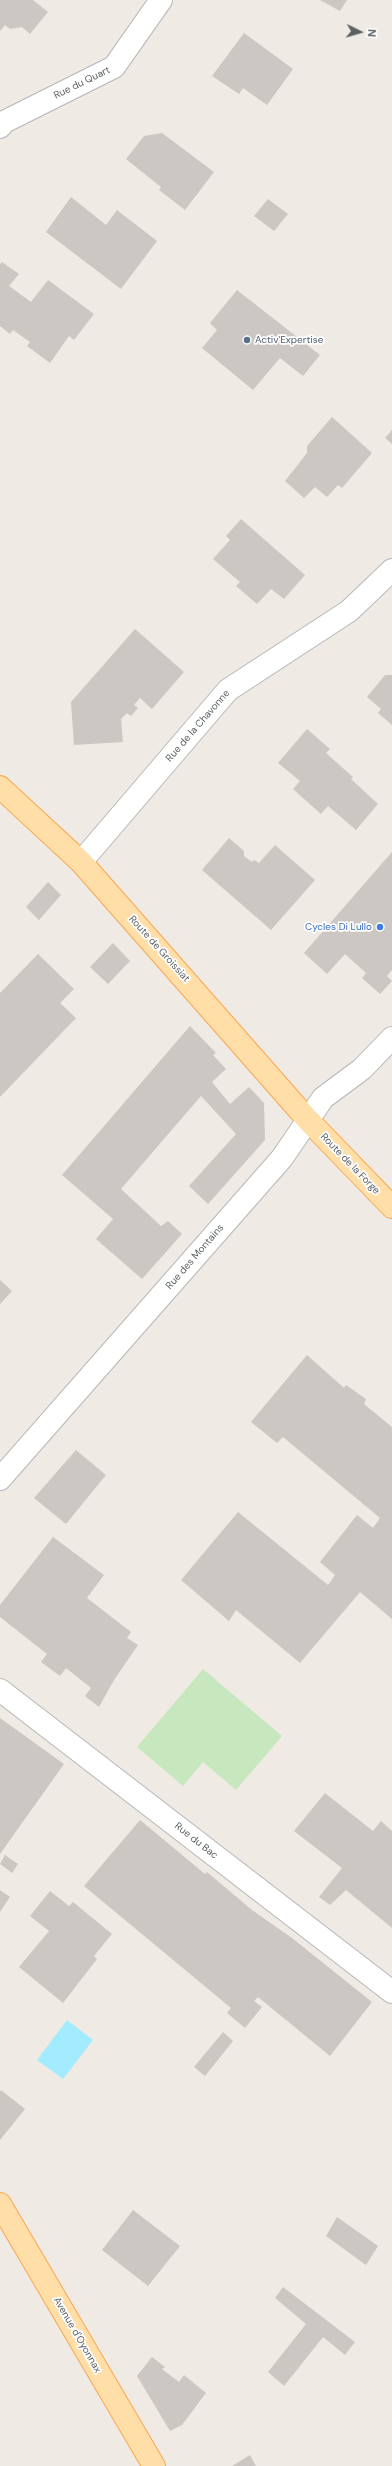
<!DOCTYPE html>
<html>
<head>
<meta charset="utf-8">
<style>
	body { margin:0 }
	#map { position:relative; width:392px; height:2466px; overflow:hidden; background:#efeae3; font-family:"DM Sans",sans-serif }
	canvas { display:block }
	.north { position:absolute; left:340px; top:12px; width:40px; height:40px; -webkit-text-stroke:3px #fff; paint-order:stroke; rotate:95deg; font-size:11px; font-weight:700; line-height:16px; text-align:center; color:#5b6265 }
	.north::after { content:''; display:block; margin:auto; width:14px; height:18px; background:#5b6265; clip-path:polygon(50% 0,100% 100%,50% 72%,0 100%) }
</style>
</head>
<body>
<div id="map">
<canvas width="392" height="2466"></canvas>
<div class="north">N</div>
</div>
<script>
const ctx = document.querySelector('canvas').getContext('2d');
ctx.lineJoin = 'round';
function fill(path, color) {
  ctx.fillStyle = color;
  ctx.fill(path, 'evenodd');
}
function toPath(rows) {
  const path = new Path2D();
  for (const r of rows) {
    path.moveTo(r[0], r[1]);
    for (let i = 2; i < r.length; i += 2) path.lineTo(r[i], r[i + 1]);
  }
  return path;
}
function stroke(path, color, width, dash) {
  ctx.strokeStyle = color;
  ctx.lineWidth = width;
  ctx.lineCap = dash ? 'butt' : 'round';
  ctx.setLineDash(dash || []);
  ctx.stroke(path);
}
function write(font, color, halo, rows, align = 'center') {
  ctx.font = font + ' "DM Sans",sans-serif';
  ctx.lineWidth = 3.5;
  ctx.setLineDash([]);
  ctx.textBaseline = 'middle';
  ctx.strokeStyle = halo;
  ctx.fillStyle = color;
  for (const [text, x, y, turn = 0] of rows) {
    ctx.save();
    ctx.translate(x, y);
    ctx.rotate((+turn || 0) * Math.PI / 180);
    ctx.textAlign = isNaN(turn) ? turn : align;
    if (halo) ctx.strokeText(text, 0, 0);
    ctx.fillText(text, 0, 0);
    ctx.restore();
  }
}
const green = toPath([
	[203,1669,282,1736,236,1790,203,1762,183,1786,137,1747]
]);
const water = toPath([
	[67,2020,93,2040,63,2079,37,2060]
]);
const building = toPath([
	[0,0,33,0,48,12,30,34,22,27,10,29,5,25,0,31],
	[320,0,347,0,340,11],
	[244,33,293,69,267,105,243,88,239,94,212,76],
	[162,133,214,172,185,210,159,190,161,187,126,159,144,136],
	[71,197,106,225,117,210,157,241,121,289,46,232],
	[268,199,288,214,274,231,254,216],
	[2,262,19,274,9,286,31,302,48,280,94,314,74,340,69,336,50,363,27,346,30,342,13,330,10,334,0,326,0,264],
	[237,290,320,355,303,376,280,358,253,390,202,348,217,330,210,323],
	[332,417,372,453,342,488,338,485,327,497,315,487,304,498,285,481,307,453,307,446],
	[392,430,392,444,385,438],
	[241,519,305,575,284,599,271,589,257,604,236,586,240,582,213,559,230,540,226,536],
	[135,629,184,672,152,709,140,698,134,705,138,708,131,716,127,713,121,719,123,742,74,745,71,702],
	[385,675,392,675,392,725,378,713,381,709,367,697],
	[307,729,330,749,326,753,353,777,351,779,378,804,356,830,328,806,321,814,303,798,293,789,300,781,278,763],
	[229,838,244,851,244,856,252,862,254,860,259,863,275,845,315,880,271,930,202,870],
	[392,852,392,970,387,976,392,981,380,994,362,978,366,973,345,954,327,974,304,953],
	[48,882,61,895,39,920,26,907],
	[113,943,130,961,108,984,90,967],
	[38,954,74,989,60,1003,76,1018,0,1097,0,993],
	[190,1026,216,1053,213,1055,226,1069,212,1082,230,1104,249,1087,264,1103,265,1140,208,1204,189,1186,236,1134,201,1096,121,1189,161,1226,168,1221,182,1234,142,1279,96,1239,113,1219,62,1175],
	[0,1280,12,1291,0,1304],
	[307,1355,344,1388,346,1385,366,1399,364,1404,392,1427,392,1619,360,1592,300,1663,236,1610,229,1621,181,1580,238,1512,328,1585,335,1575,320,1562,357,1515,373,1528,380,1518,283,1437,277,1443,251,1422],
	[76,1450,106,1475,66,1524,34,1498],
	[53,1537,104,1575,87,1598,131,1632,127,1638,138,1645,114,1680,99,1707,85,1696,91,1688,66,1668,60,1676,41,1662,47,1654,0,1617,0,1605],
	[0,1718,64,1764,0,1854],
	[325,1793,373,1831,381,1821,392,1831,392,1928,346,1890,330,1905,319,1897,342,1868,294,1831],
	[140,1820,205,1874,207,1872,252,1910,292,1938,372,2002,330,2056,258,1997,254,2001,262,2007,245,2028,227,2013,231,2008,84,1886],
	[5,1855,18,1864,12,1873,0,1864],
	[0,1890,10,1897,0,1912],
	[50,1891,69,1906,73,1902,112,1934,94,1956,97,1959,63,2003,19,1967,49,1931,30,1916],
	[223,2032,233,2041,205,2076,194,2067],
	[1,2090,25,2109,0,2140,0,2092],
	[133,2210,180,2246,148,2286,102,2250],
	[337,2217,378,2246,366,2265,326,2236],
	[283,2287,355,2342,345,2355,323,2337,284,2386,268,2372,306,2324,275,2298],
	[152,2357,165,2367,162,2369,179,2382,184,2375,206,2393,182,2425,170,2431,137,2376],
	[250,2455,256,2466,232,2466]
]);
const minor = toPath([
	[0,127,4,122,114,67,161,0],
	[81,862,228,690,349,611,392,570],
	[0,1479,282,1158,323,1098,362,1069,392,1038],
	[0,1690,392,1992]
]);
const major = toPath([
	[0,787,81,862,308,1120,392,1207],
	[0,2204,154,2466]
]);
const markers = [
	[247,340,4,"#5c6f8a"],
	[380,927,4,"#3f7fe0"]
];
const streetNames = [
	["Rue du Quart",82,83,-26],
	["Rue de la Chavonne",198,726,-49],
	["Route de Groissiat",159,949,48],
	["Route de la Forge",350,1164,46],
	["Rue des Montains",195,1257,-49],
	["Rue du Bac",196,1841,38],
	["Avenue d'Oyonnax",77,2335,60]
];
const serviceNames = [
	["Activ'Expertise",255,340]
];
const shopNames = [
	["Cycles Di Lullo",372,927]
];
fill(green, '#c7e8be');
fill(water, '#a3ebff');
fill(building, '#ccc7c2');
stroke(minor, '#b4b8bb', 24);
stroke(major, '#faa651', 24);
stroke(minor, '#fff', 22);
stroke(major, '#ffdea8', 22);
for (const [x, y, r, color] of markers) {
  const dot = new Path2D();
  dot.arc(x, y, r, 0, 2 * Math.PI);
  ctx.fillStyle = color;
  ctx.fill(dot);
  stroke(dot, '#fff', 1.5);
}
write('10px', '#5b6265', '#fff', streetNames);
write('10px', '#4e5e75', '#fff', serviceNames, 'left');
write('10px', '#366cbe', '#fff', shopNames, 'right');
</script>
</body>
</html>
